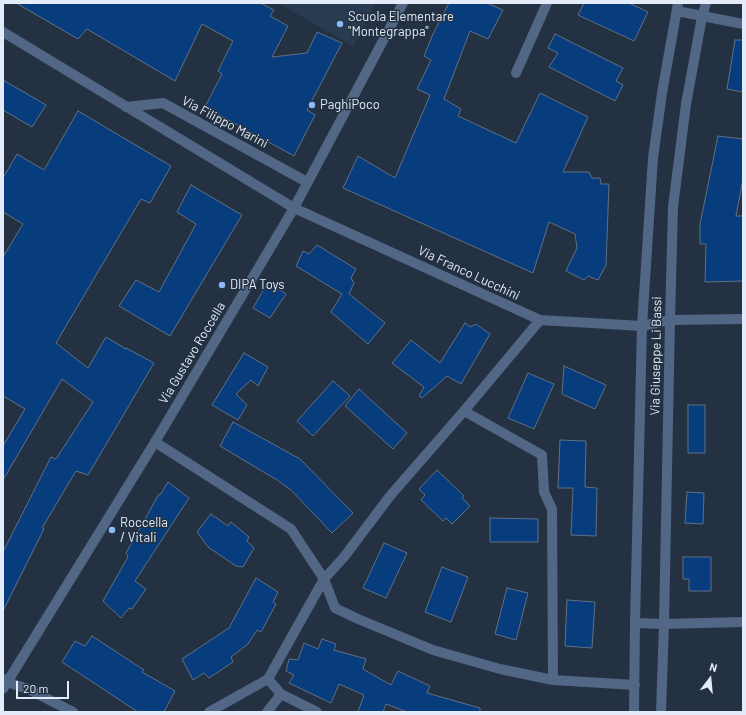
<!DOCTYPE html>
<html>
<head>
<meta charset="utf-8">
<style>
	body { margin:0 }
	#map { position:relative; width:746px; height:715px; overflow:hidden; background:#233143; font-family:Barlow,sans-serif }
	canvas { display:block }
	.frame { position:absolute; inset:0; border:4px solid #e3ecf8; pointer-events:none }
	.north { position:absolute; left:690px; top:659px; width:40px; height:40px; -webkit-text-stroke:3px #233143; paint-order:stroke; rotate:16deg; font-size:11px; font-weight:700; line-height:16px; text-align:center; color:#e3ecf8 }
	.north::after { content:''; display:block; margin:auto; width:14px; height:18px; background:#e3ecf8; clip-path:polygon(50% 0,100% 100%,50% 72%,0 100%) }
	.scale { position:absolute; left:16px; top:681px; width:53px; height:18px; box-sizing:border-box; border:2px solid #e3ecf8; border-top:0; padding-left:5px; font-size:12px; line-height:14px; white-space:nowrap; color:#e3ecf8; -webkit-text-stroke:3px #233143; paint-order:stroke }
</style>
</head>
<body>
<div id="map">
<canvas width="746" height="715"></canvas>
<div class="frame"></div>
<div class="north">N</div>
<div class="scale">20 m</div>
</div>
<script>
const ctx = document.querySelector('canvas').getContext('2d');
ctx.lineJoin = 'round';
function fill(path, color) {
  ctx.fillStyle = color;
  ctx.fill(path, 'evenodd');
}
function toPath(rows) {
  const path = new Path2D();
  for (const r of rows) {
    path.moveTo(r[0], r[1]);
    for (let i = 2; i < r.length; i += 2) path.lineTo(r[i], r[i + 1]);
  }
  return path;
}
function stroke(path, color, width, dash) {
  ctx.strokeStyle = color;
  ctx.lineWidth = width;
  ctx.lineCap = dash ? 'butt' : 'round';
  ctx.setLineDash(dash || []);
  ctx.stroke(path);
}
function write(font, color, halo, rows, align = 'center') {
  ctx.font = font + ' Barlow,sans-serif';
  ctx.lineWidth = 3;
  ctx.setLineDash([]);
  ctx.textBaseline = 'middle';
  ctx.strokeStyle = halo;
  ctx.fillStyle = color;
  for (const [text, x, y, turn = 0] of rows) {
    ctx.save();
    ctx.translate(x, y);
    ctx.rotate((+turn || 0) * Math.PI / 180);
    ctx.textAlign = isNaN(turn) ? turn : align;
    if (halo) ctx.strokeText(text, 0, 0);
    ctx.fillText(text, 0, 0);
    ctx.restore();
  }
}
const built = toPath([
	[278,3,376,3,353,46]
]);
const building = toPath([
	[16,3,260,3,274,10,270,16,288,26,272,57,307,53,317,32,342,43,307,110,315,115,294,156,205,107,222,74,218,71,233,41,202,24,175,81,87,29,78,39,16,3],
	[449,3,487,3,503,10,488,39,470,31,444,99,461,109,458,116,516,143,540,93,588,117,563,172,589,172,592,178,600,178,601,184,609,184,606,265,598,280,588,276,584,280,566,271,577,248,575,234,549,222,533,273,343,188,358,156,395,178,430,95,417,89,431,60,424,56,433,34,449,3],
	[584,3,629,3,648,12,634,41,578,15,584,3],
	[555,34,623,68,616,81,623,85,615,101,549,67,558,53,548,48,555,34],
	[735,40,743,40,743,92,727,89,735,40],
	[3,80,46,105,32,127,3,110,3,80],
	[78,111,171,166,150,203,141,199,56,343,88,368,106,337,126,349,126,348,154,363,88,475,76,471,42,528,44,529,3,611,3,552,51,457,56,459,93,402,62,379,3,480,3,446,25,409,3,396,3,257,23,224,3,212,3,178,17,154,44,170,78,111],
	[718,136,743,139,743,179,736,216,743,216,743,281,705,282,706,244,700,244,700,224,718,136],
	[191,185,242,215,170,336,119,306,136,280,159,292,196,224,177,212,191,185],
	[317,245,356,269,351,278,354,283,349,294,385,323,368,344,331,312,342,294,296,266,303,251,309,254,317,245],
	[268,282,286,294,270,318,253,308,268,282],
	[465,323,470,327,476,324,490,334,461,384,447,376,422,398,419,396,424,387,392,363,411,340,440,363,465,323],
	[244,353,268,367,258,386,251,380,236,394,247,405,238,420,212,405,244,353],
	[564,366,606,385,595,409,562,394,564,366],
	[528,373,554,384,534,429,508,418,528,373],
	[333,381,350,396,313,436,297,421,333,381],
	[359,389,407,433,393,449,345,406,359,389],
	[688,405,705,405,705,453,688,453,688,405],
	[233,422,300,459,353,513,332,533,291,490,277,480,220,446,233,422],
	[560,440,586,441,585,487,597,488,596,536,571,535,573,488,558,488,560,440],
	[437,470,464,496,462,498,470,506,452,524,446,518,443,521,421,500,425,495,419,489,437,470],
	[168,482,189,498,135,581,146,589,132,609,129,608,121,618,103,601,128,557,126,553,159,494,160,495,168,482],
	[687,492,704,493,703,524,685,523,687,492],
	[211,514,228,526,231,522,249,537,247,541,254,548,243,567,236,566,208,547,197,532,211,514],
	[490,518,538,519,538,542,490,542,490,518],
	[384,543,407,553,386,598,363,588,384,543],
	[683,557,711,557,711,591,689,591,689,579,683,579,683,557],
	[442,567,468,577,451,622,425,612,442,567],
	[256,578,278,592,273,602,276,604,261,632,257,630,248,644,231,657,233,662,209,678,204,673,193,680,182,659,229,628,256,578],
	[507,588,528,593,516,640,495,634,507,588],
	[567,600,595,602,592,648,565,646,567,600],
	[92,636,144,670,142,672,175,691,164,712,138,712,62,662,75,641,85,646,92,636],
	[322,639,336,644,334,650,366,659,363,669,391,685,398,671,430,686,427,693,480,708,480,712,407,712,386,704,383,712,358,712,364,695,339,684,331,703,289,683,294,675,286,671,289,659,298,660,304,643,318,649,322,639]
]);
const minor = toPath([
	[677,11,743,24],
	[516,73,547,3],
	[294,208,540,320,642,326,670,320,743,319],
	[464,411,542,455,544,492,552,509,553,680],
	[155,442,291,529,324,579,335,608,358,619,433,650,500,669,553,680,635,685],
	[635,623,664,624,743,622],
	[3,679,7,682,28,689,73,712],
	[268,679,281,694,317,712],
	[209,712,268,679,324,579,344,557,390,496,464,411,540,320],
	[267,712,281,694],
	[634,712,635,623,642,326,653,158,662,93,678,3],
	[661,712,664,624,670,320,673,207,686,104,702,17,706,3]
]);
const tertiary = toPath([
	[3,32,294,208],
	[126,107,163,103,307,182],
	[3,689,155,442,294,208,403,3]
]);
const markers = [
	[340,24,4,"#8abafc"],
	[312,105,4,"#8abafc"],
	[222,285,4,"#8abafc"],
	[112,530,4,"#8abafc"]
];
const poiNames = [
	["Scuola Elementare",348,17],
	["\"Montegrappa\"",348,32],
	["PaghiPoco",320,105],
	["DIPA Toys",230,285],
	["Roccella",120,523],
	["/ Vitali",120,538]
];
const streetNames = [
	["Via Filippo Marini",225,122,28],
	["Via Franco Lucchini",469,273,25],
	["Via Gustavo Roccella",192,353,-59],
	["Via Giuseppe Li Bassi",656,356,-89]
];
fill(built, '#293b51');
fill(building, '#073d7d');
stroke(building, '#607085', 1);
stroke(minor, '#516785', 10);
stroke(tertiary, '#516785', 10);
for (const [x, y, r, color] of markers) {
  const dot = new Path2D();
  dot.arc(x, y, r, 0, 2 * Math.PI);
  ctx.fillStyle = color;
  ctx.fill(dot);
  stroke(dot, '#233143', 1.5);
}
write('13px', '#e3ecf8', '#233143', poiNames, 'left');
write('13px', '#e3ecf8', '#233143', streetNames);
</script>
</body>
</html>
